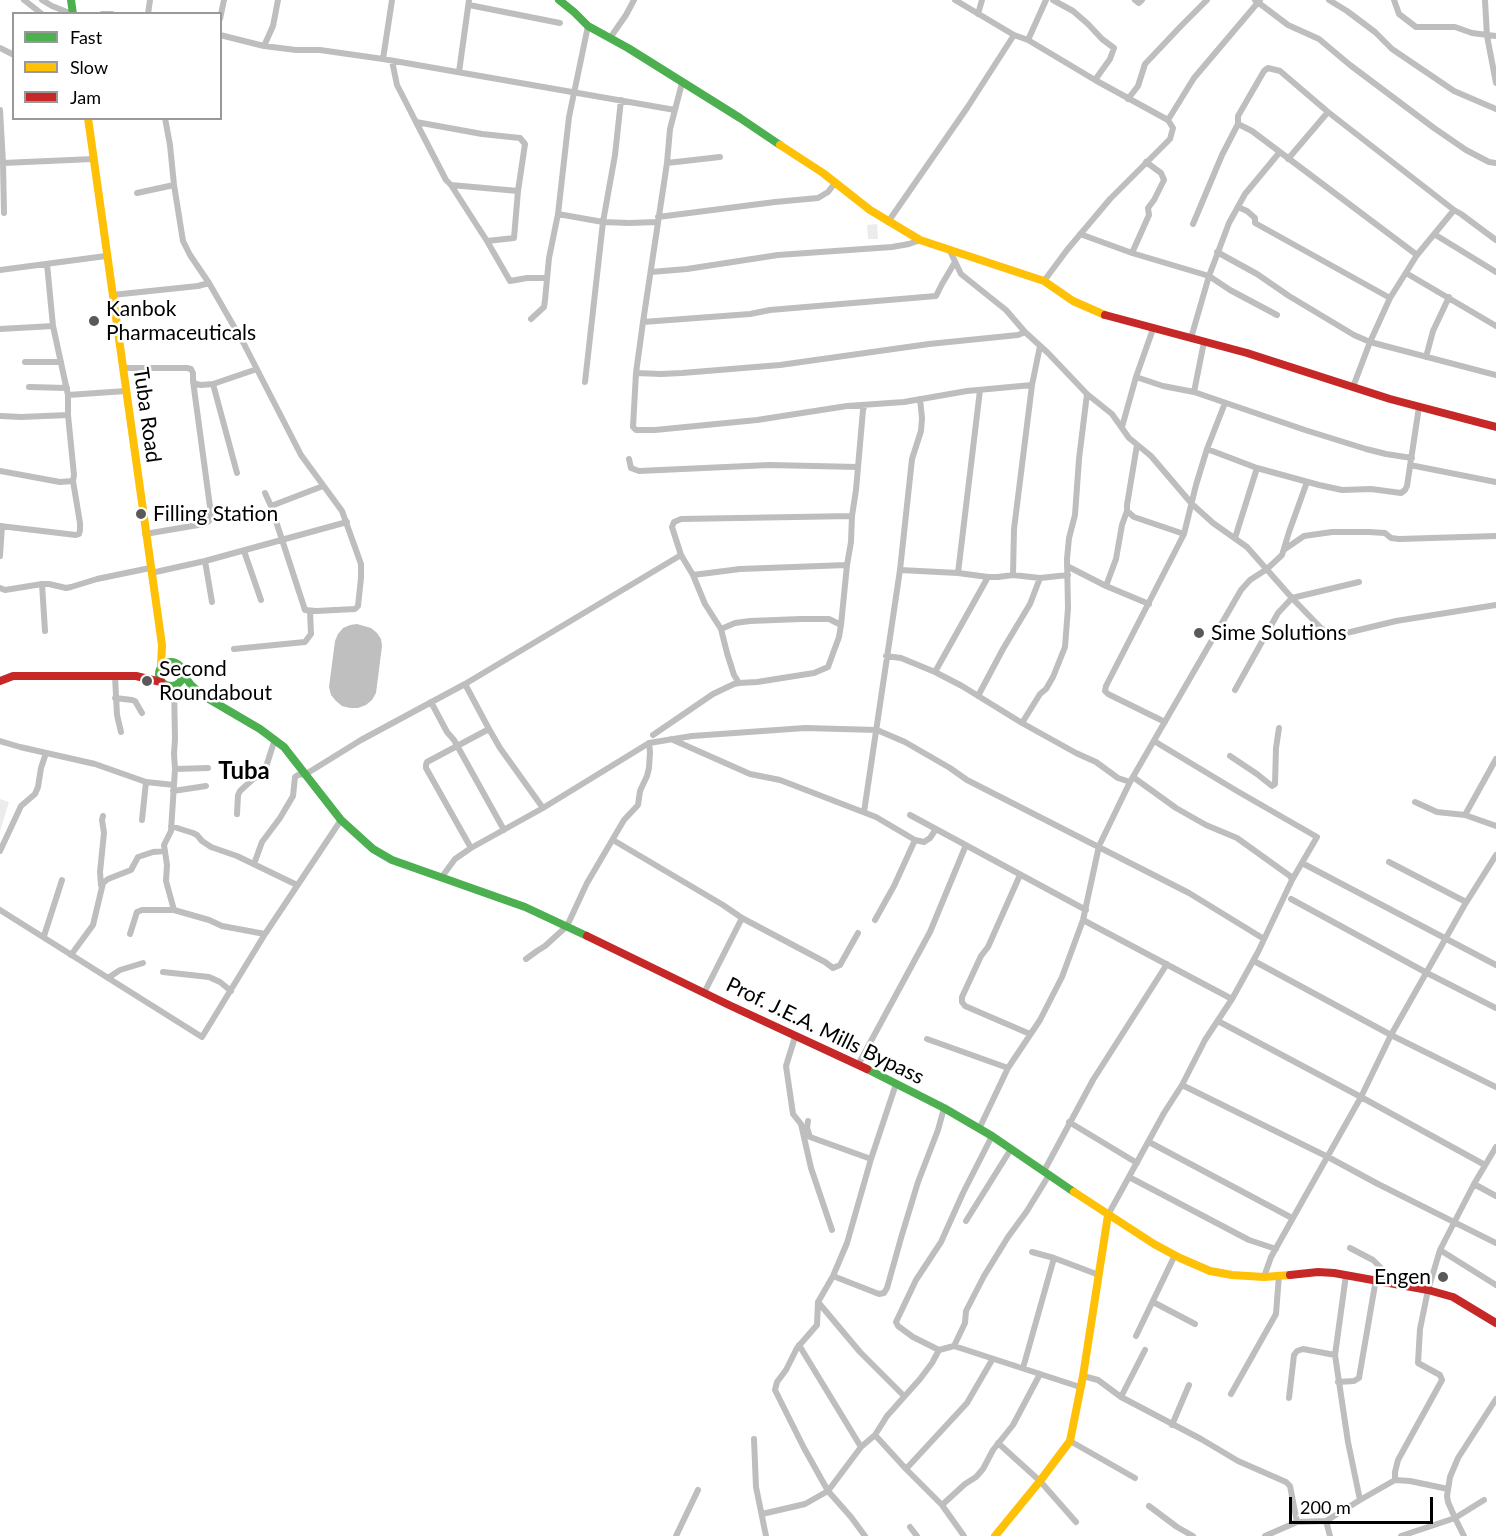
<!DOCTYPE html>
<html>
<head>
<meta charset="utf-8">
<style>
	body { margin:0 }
	#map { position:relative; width:1496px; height:1536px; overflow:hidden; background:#fff; font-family:Lato,sans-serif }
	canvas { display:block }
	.legend { position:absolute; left:12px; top:12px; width:210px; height:108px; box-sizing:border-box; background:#fff; border:2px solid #999; margin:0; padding:8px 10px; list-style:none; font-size:18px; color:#000 }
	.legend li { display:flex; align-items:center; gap:12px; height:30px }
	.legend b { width:30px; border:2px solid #999 }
	.scale { position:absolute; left:1289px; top:1497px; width:144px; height:27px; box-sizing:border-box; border:3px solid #000; border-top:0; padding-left:8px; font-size:18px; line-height:21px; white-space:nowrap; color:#000; -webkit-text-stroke:4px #fff; paint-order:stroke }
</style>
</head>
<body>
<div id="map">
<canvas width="1496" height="1536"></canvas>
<ul class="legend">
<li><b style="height:8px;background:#4caf50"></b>Fast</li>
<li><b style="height:8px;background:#ffc107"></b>Slow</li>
<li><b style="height:8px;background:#c62828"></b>Jam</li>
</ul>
<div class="scale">200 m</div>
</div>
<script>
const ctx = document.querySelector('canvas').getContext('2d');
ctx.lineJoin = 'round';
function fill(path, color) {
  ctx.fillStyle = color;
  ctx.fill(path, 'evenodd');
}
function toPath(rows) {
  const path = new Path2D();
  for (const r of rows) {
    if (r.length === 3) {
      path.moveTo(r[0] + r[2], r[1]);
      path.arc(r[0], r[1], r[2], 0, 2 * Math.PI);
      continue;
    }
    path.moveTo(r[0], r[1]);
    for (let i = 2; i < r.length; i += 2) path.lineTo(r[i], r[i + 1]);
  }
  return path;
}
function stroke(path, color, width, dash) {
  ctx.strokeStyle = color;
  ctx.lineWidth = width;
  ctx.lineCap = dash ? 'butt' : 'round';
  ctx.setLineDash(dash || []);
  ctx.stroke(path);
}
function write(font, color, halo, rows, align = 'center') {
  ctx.font = font + ' Lato,sans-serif';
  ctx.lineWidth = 5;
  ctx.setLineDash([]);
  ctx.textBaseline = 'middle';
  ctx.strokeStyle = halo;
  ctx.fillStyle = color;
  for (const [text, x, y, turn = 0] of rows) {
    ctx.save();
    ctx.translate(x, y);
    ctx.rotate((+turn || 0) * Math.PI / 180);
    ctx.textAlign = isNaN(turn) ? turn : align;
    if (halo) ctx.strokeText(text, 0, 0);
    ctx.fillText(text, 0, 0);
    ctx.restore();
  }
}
const green = toPath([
	[877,224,878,239,868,239,867,225],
	[0,799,9,802,0,831]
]);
const water = toPath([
	[357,624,371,628,377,633,381,639,382,646,376,693,372,700,366,705,358,708,350,708,342,706,336,701,331,695,329,687,335,641,338,634,343,628,350,625]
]);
const street = toPath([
	[24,0,42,14],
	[42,0,52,6,72,14],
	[955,0,1014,35,1028,40,1095,80,1168,120,1173,128,1170,139,1110,199,1067,250,1044,281],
	[1053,0,1073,11,1088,24,1102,39,1114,48,1110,59,1095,80],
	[1135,0,1139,3,1142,0],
	[1255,0,1288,25,1319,39,1350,65,1434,128,1466,150,1489,162,1496,163],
	[1329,0,1347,11,1375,32,1392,49,1454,91,1496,109],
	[1394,0,1399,14,1416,27,1455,27,1472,33,1496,36],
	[1485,0,1487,36,1496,83],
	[469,5,560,23],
	[102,14,112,14],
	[148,14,150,0],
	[978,14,982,0],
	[220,19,224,0],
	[220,35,264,46,296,50,320,50,383,59,675,110],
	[610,38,626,15,634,0],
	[1028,40,1046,0],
	[264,46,273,26,278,0],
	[0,48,14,55],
	[383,59,392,0],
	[392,61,397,85,416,122,482,134,520,138,525,144,518,191,514,238,487,241],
	[459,72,469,0],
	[682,83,670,129,667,163,643,322,636,373,633,427,636,430,655,430,757,420,847,406,904,402,967,391,1032,385],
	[1128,99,1138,86,1145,64,1180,27,1207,0],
	[0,110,3,163,93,159],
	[165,118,170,145,174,185,183,241,190,255,209,283,244,344,301,455,342,511,361,564,361,578,358,606,355,609,316,611,305,610,271,506,265,493],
	[1168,120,1194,78,1260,0],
	[416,122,446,180,451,185,518,191],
	[1288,159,1328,112],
	[3,163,4,213],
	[667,163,720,157],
	[451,185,487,241,510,281,527,278,547,278],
	[137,193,174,185],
	[1238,207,1247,211,1255,218,1255,223,1390,298],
	[558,214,603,222,629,223,657,222],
	[658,217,775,202,818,198,828,192,835,183],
	[888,222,967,108,1014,35],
	[1193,224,1222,155,1238,124],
	[1080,234,1132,253,1209,276,1230,290,1277,315],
	[1434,234,1496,272],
	[950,251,961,274,1006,310,1025,332,1048,353,1087,394,1112,414,1129,438,1151,456,1192,504,1213,523,1247,547,1292,598,1320,627,1330,635,1338,635,1396,621,1496,605],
	[1217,252,1257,274,1289,296,1354,335,1370,342,1496,375],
	[1132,253,1149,215,1148,208,1154,200,1164,180,1161,173,1146,162],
	[1417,255,1252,131,1238,124,1238,116,1264,71,1268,68,1280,71,1328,112,1454,210],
	[0,270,106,256],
	[651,272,687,269,778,255,892,247,909,244,920,240],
	[1406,273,1496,326],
	[112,295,198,286,209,283],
	[531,319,544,307,545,300,549,258,558,214,569,117,588,26],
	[643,322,750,314,770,310,936,296,942,284,955,262],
	[0,329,53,326],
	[1191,338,1209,276,1229,223,1245,194,1279,153],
	[1426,357,1433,331,1449,297],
	[25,362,61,362],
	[123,368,187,368,191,369,193,373,193,381,196,384,201,385,213,384,257,369],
	[636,373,661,374,682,373,780,365,929,344,1018,335,1025,332],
	[1136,377,1163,386,1194,392,1305,430,1366,449,1386,454,1412,458],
	[585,382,603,222,615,155,621,100],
	[213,384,237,473],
	[29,387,67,388],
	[1353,387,1370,342,1390,298,1417,255,1454,210,1461,214,1496,240],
	[1194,392,1204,342],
	[68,395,126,391],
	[0,416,21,417,68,415],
	[1122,427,1136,377,1153,329],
	[1137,445,1127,505,1127,511,1134,517,1184,534,1196,485,1207,449,1225,403],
	[1207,449,1257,468,1319,485,1342,490,1371,489,1401,493,1405,490,1407,486,1419,407],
	[629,459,631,468,639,471,769,465,858,467],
	[1410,465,1496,482],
	[0,471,60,482,73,481],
	[271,506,323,486],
	[0,526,76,535,79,534,80,530,80,523,73,481,74,475,68,415,68,395,53,326,47,264],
	[145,534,204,524,209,521,211,514,193,381],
	[1235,538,1257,468],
	[1285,549,1304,536,1332,532,1369,532,1385,533,1391,538,1399,539,1496,536],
	[244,551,261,600],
	[0,556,2,526],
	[205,561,212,602],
	[1067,566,1106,586,1149,604],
	[900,570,958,573,988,577,998,577,1013,575,1040,578,1068,575],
	[151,573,205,561,347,522],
	[958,573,980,390],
	[693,575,740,569,847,565],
	[1013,575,1014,529,1032,385,1040,346],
	[42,584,45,631],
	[1106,586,1116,559,1122,525,1127,511],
	[0,588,5,590,42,584,49,584,66,588,71,587,97,579,150,568],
	[721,629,735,623,750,621,801,619,829,619,841,625],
	[234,649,305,642,311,634,310,611],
	[886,656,901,658,935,672,962,686,1022,723,1076,753,1096,762,1118,778,1130,782],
	[935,672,988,577],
	[115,676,117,715,121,732],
	[739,683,734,675,727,653,721,629,705,604,693,575,681,555,672,527,674,522,681,519,852,516],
	[465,684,489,729,500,748,543,808],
	[174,686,175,739,174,754,175,769,171,831,164,845,167,865,166,881,174,910,209,920,222,926,265,934],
	[1235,690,1278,613,1292,598,1359,582],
	[978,696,1003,649,1030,604,1040,578],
	[115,698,132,700,135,701,142,713],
	[431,702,447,732,454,740,504,830],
	[1165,722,1108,694,1105,691,1106,686,1184,534],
	[1022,723,1040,694,1046,689,1053,677,1065,647,1068,608,1067,559,1069,538,1075,515,1079,459,1087,394],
	[653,735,713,694,734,684,739,683,757,682,814,673,828,667,839,637,841,625,847,565,851,542,852,516,856,490,863,410,865,405],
	[671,739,750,774,780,780,876,817,915,840,924,842,930,838,936,829],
	[0,741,20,747,95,764,146,782,174,785],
	[1230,756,1257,774,1272,786,1275,784,1276,748,1279,728],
	[175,769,208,768],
	[1133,777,1176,808,1206,825,1237,838,1290,876,1292,880],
	[173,791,206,786],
	[1415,802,1437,812,1465,815,1496,826],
	[864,812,900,570,912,459,921,431,922,418,920,399],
	[237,814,238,795,240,791,253,779,264,773,275,739],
	[910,815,1086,910],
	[1465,815,1496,759],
	[142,820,146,782],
	[171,826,193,833,197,835,202,841,211,847,237,856,297,885],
	[613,840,723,905,742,918,825,962,833,968,840,965,858,933],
	[471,848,426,768,426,765,427,762,489,729],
	[0,851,21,806,35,794,38,787,41,768,46,753],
	[1389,862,1466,902],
	[1302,863,1496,965],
	[254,864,262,842,280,818,293,796,295,777,298,775,306,774,361,740,465,684,681,555],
	[1020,875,988,947,981,956,962,997,962,1002,965,1006,1030,1034],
	[441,878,455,859,471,848,543,808,649,743,692,736,805,728,877,730,905,742,950,768,967,780,1189,893,1264,939],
	[101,885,100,872,104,833,102,820,103,816],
	[1291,899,1427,973,1496,1008],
	[0,910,202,1037,265,934,341,820],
	[875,920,894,886,915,840],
	[1083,920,1232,999],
	[130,934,137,912,142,910,174,910],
	[44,936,62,880],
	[71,955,93,925,103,883,108,879,131,870,138,857,153,852,165,851],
	[526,959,537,951,545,946,567,926,587,883,624,820,638,805,640,791,647,776,649,768,650,752,649,743],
	[1254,961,1391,1035,1496,1087],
	[163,972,209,977,220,982,231,991],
	[108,978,120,970,143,963],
	[704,993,742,918],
	[1218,1021,1361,1097,1485,1165],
	[795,1037,786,1066,793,1114,801,1124,811,1168,832,1230],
	[927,1039,1008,1068],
	[858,1065,930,932,966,845],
	[1182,1085,1328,1157,1378,1184,1496,1243],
	[808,1121,807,1128,810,1137,871,1159],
	[1069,1122,1137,1163],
	[979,1129,1008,1068,1040,1020,1062,977,1083,920,1099,846,1130,782,1241,590,1250,580,1267,569,1282,555,1289,532,1307,482],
	[992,1136,963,1193,941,1242,916,1280,896,1322,898,1326,913,1337,939,1350,954,1346,1080,1387],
	[1149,1142,1292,1218],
	[1044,1171,1093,1080,1167,964],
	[1129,1177,1249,1240,1276,1249],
	[1474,1184,1496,1196],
	[1108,1215,1164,1113,1182,1085,1205,1040,1232,999,1258,952,1292,880,1317,837,1237,791,1154,741],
	[966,1221,1011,1149],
	[1350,1248,1373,1260,1381,1268,1389,1282],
	[1440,1250,1496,1285],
	[1032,1252,1054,1258,1099,1275],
	[1346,1275,1335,1355,1348,1442,1360,1500],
	[833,1276,879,1294,884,1293,887,1288,901,1238,918,1182,938,1130,944,1108],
	[1264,1277,1271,1257,1361,1097,1391,1035,1464,906,1496,855],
	[818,1302,860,1352,904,1396],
	[1153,1302,1195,1324],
	[1136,1336,1175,1255],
	[799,1345,861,1447],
	[954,1346,965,1323,966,1311,984,1276,1008,1237,1027,1211,1049,1175],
	[1023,1368,1054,1258],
	[1083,1376,1098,1380,1121,1397,1201,1439,1238,1461,1286,1482,1290,1486,1297,1522],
	[1338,1382,1354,1381,1359,1378,1376,1279],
	[1231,1394,1276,1314,1279,1275],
	[1121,1397,1145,1350],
	[1289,1398,1294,1355,1297,1351,1303,1349,1335,1355],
	[1172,1425,1189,1385],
	[875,1435,906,1469,942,1505,964,1536],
	[754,1439,756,1487,766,1536],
	[1070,1441,1135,1478],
	[998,1443,1040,1481,1076,1522],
	[906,1469,967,1403,992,1360],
	[1395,1480,1395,1472,1398,1460,1442,1380,1440,1375,1418,1363,1420,1329,1428,1290,1440,1250,1474,1184,1496,1147],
	[942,1505,965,1484,976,1477,983,1469,993,1450,1013,1425,1040,1374],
	[1149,1506,1177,1527,1193,1536],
	[762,1514,805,1504,828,1491,861,1447,875,1435,887,1416,920,1379,932,1363,939,1350],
	[1326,1521,1330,1536],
	[910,1527,917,1536],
	[676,1536,698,1490],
	[865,1536,851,1517,828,1491,804,1448,775,1390,777,1382,786,1370,797,1348,817,1325,818,1302,833,1276,847,1243,871,1159,896,1084],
	[1265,1536,1297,1522,1326,1521,1360,1500,1395,1480,1410,1481,1448,1489],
	[1401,1536,1455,1518,1484,1500],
	[1464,1536,1455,1518,1448,1502,1447,1496,1450,1477,1458,1458,1496,1399]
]);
const fast = toPath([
	[71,0,73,14],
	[559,0,574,12,588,26,628,48,740,118,780,145],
	[171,674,12],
	[183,674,191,685,202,695,260,729,284,747,341,820,373,849,392,860,525,907,587,936],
	[867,1069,944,1108,992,1136,1074,1192]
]);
const slow = toPath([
	[88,118,162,645,161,666],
	[780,145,823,173,870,210,920,240,1044,281,1073,301,1105,315],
	[1074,1192,1154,1244,1180,1258,1210,1271,1232,1275,1264,1277,1290,1275],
	[995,1536,1040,1481,1070,1441,1083,1376,1108,1215]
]);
const jam = toPath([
	[1105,315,1247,353,1390,399,1496,427],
	[0,681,13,676,136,676,161,682],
	[587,936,729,1005,867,1069],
	[1290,1275,1318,1272,1334,1273,1428,1290,1453,1297,1496,1323]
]);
const markers = [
	[94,321,6,"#595959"],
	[141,514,6,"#595959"],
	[1199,633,6,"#595959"],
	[147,681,6,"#595959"],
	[1443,1277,6,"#595959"]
];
const poiNames = [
	["Kanbok",106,309],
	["Pharmaceuticals",106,333],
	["Filling Station",153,514],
	["Sime Solutions",1211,633],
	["Second",159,669],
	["Roundabout",159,693],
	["Engen",1431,1277,"right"]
];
const streetNames = [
	["Tuba Road",147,415,82],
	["Prof. J.E.A. Mills Bypass",825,1031,26]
];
const quarterNames = [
	["Tuba",244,771]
];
fill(green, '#ececec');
fill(water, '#bfbfbf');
stroke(street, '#bebebe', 6);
stroke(fast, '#4caf50', 8);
stroke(slow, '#ffc107', 8);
stroke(jam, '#c62828', 8);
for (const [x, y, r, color] of markers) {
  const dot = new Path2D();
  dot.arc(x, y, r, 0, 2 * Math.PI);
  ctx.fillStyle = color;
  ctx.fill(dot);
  stroke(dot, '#fff', 2);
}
write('21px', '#000', '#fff', poiNames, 'left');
write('21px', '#000', '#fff', streetNames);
write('bold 24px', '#000', '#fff', quarterNames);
</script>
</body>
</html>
